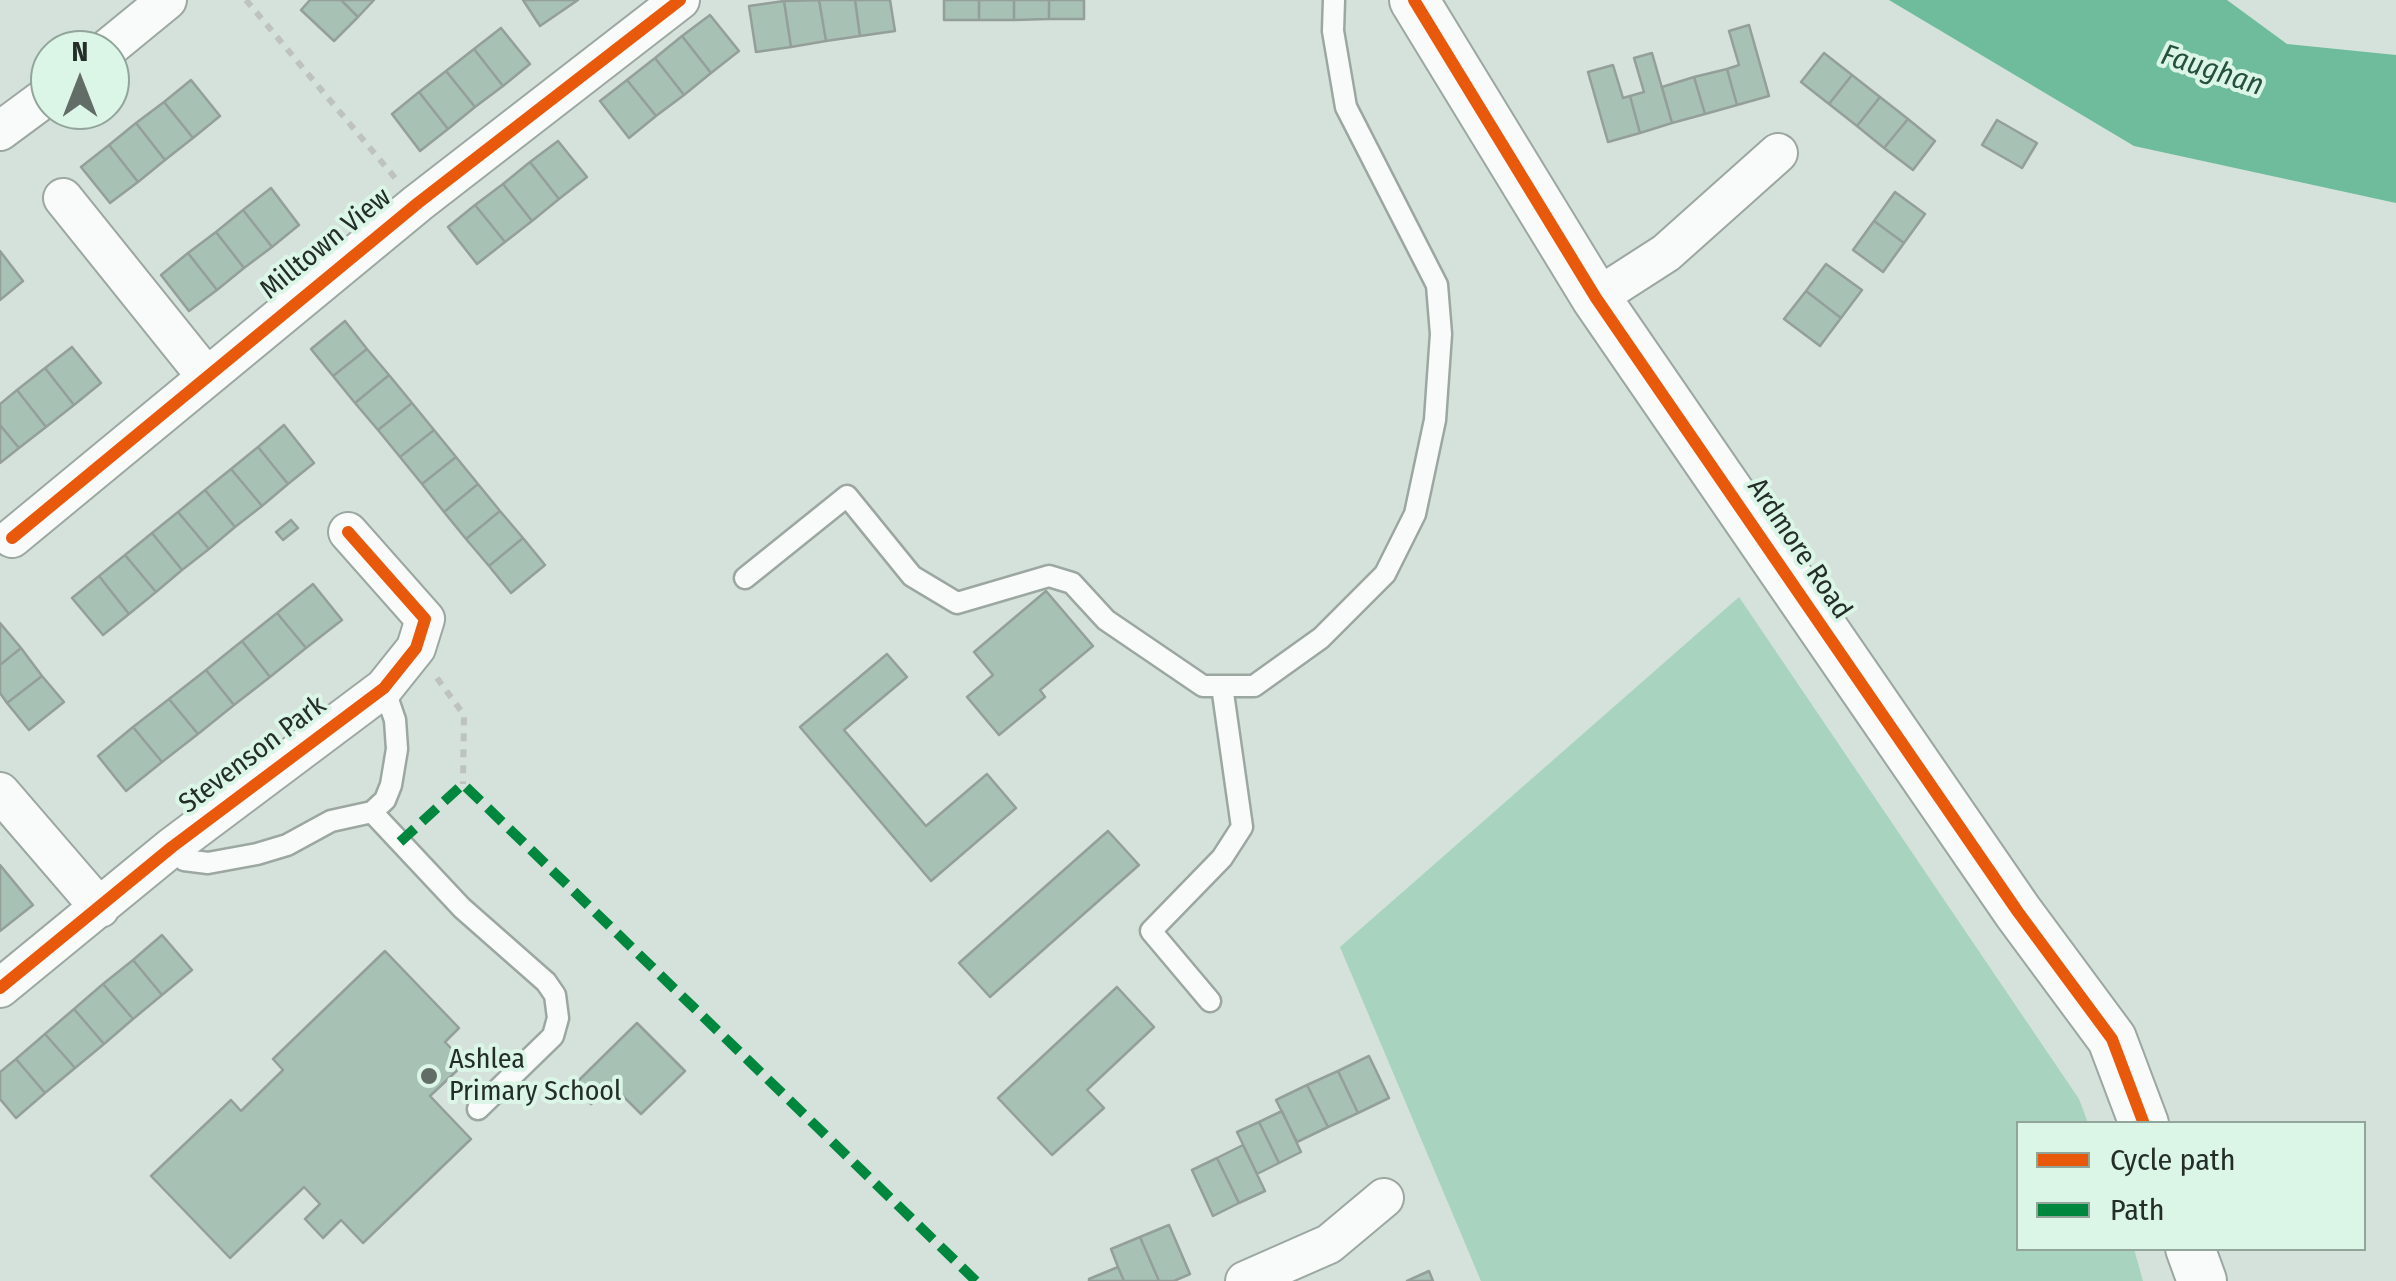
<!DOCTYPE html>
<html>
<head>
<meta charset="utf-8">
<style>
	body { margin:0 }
	#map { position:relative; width:2396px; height:1281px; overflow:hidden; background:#d4e2db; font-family:"Fira Sans Condensed",sans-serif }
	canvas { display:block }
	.legend { position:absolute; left:2016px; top:1121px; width:350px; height:130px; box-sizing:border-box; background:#dbf5e7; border:2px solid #92a59b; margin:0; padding:12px 18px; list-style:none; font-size:30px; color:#242e29 }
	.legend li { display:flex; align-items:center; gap:20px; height:50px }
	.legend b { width:50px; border:2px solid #92a59b }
	.north { position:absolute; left:30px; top:30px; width:100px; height:100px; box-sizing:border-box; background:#dbf5e7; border:2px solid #92a59b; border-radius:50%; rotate:0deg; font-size:28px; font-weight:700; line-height:40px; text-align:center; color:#242e29 }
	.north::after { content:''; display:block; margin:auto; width:35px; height:45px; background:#626d67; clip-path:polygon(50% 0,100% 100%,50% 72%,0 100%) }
</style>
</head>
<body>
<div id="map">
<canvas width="2396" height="1281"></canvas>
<ul class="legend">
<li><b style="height:12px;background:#e8590c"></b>Cycle path</li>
<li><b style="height:12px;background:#00873e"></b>Path</li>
</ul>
<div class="north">N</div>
</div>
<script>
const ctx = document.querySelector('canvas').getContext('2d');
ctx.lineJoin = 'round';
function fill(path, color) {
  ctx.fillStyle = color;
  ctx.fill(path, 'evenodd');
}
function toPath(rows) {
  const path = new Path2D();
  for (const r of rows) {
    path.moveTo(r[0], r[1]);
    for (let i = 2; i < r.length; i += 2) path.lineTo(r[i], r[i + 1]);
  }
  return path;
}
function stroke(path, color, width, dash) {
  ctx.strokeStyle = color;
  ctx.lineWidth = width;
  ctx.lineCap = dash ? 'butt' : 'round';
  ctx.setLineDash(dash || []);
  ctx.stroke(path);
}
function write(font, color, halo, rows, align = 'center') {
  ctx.font = font + ' "Fira Sans Condensed",sans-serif';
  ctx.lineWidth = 8;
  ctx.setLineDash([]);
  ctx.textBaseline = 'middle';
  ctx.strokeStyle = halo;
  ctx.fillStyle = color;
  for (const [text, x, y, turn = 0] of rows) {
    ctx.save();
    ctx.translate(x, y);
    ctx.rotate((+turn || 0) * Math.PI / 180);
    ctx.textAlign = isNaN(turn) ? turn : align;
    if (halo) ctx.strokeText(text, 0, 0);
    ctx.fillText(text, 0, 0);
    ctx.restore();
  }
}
const green = toPath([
	[1739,597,2079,1099,2088,1123,2018,1124,2018,1248,2134,1249,2143,1281,1481,1281,1340,947]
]);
const water = toPath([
	[1889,0,2227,0,2287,44,2396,55,2396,203,2134,146]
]);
const building = toPath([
	[310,0,341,0,358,17,334,41,301,10,310,0],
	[341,0,374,0,358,17,341,0],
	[523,0,578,0,540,26,523,0],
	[819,0,855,0,860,36,826,41,819,0],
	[819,0,826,41,791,47,784,1,819,0],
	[855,0,890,0,895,31,860,36,855,0],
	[944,0,979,0,979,20,944,20,944,0],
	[979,0,1014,0,1014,20,979,20,979,0],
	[1014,0,1049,0,1049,19,1014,20,1014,0],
	[1049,0,1084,0,1084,19,1049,19,1049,0],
	[784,1,791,47,756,52,749,6,784,1],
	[710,15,739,51,711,73,682,36,710,15],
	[1749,25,1769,96,1737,105,1727,69,1739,65,1729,31,1749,25],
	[501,28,530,64,503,86,474,49,501,28],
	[682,36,711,73,684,95,655,58,682,36],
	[474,49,503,86,475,107,446,71,474,49],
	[1652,53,1672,123,1640,133,1630,96,1644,92,1634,58,1652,53],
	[1824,53,1852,75,1829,104,1801,82,1824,53],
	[655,58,684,95,656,116,627,80,655,58],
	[1613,65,1623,98,1630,96,1640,133,1608,142,1588,72,1613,65],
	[1727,69,1737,105,1705,114,1694,77,1727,69],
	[446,71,475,107,448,129,419,92,446,71],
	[1852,75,1880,97,1857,126,1829,104,1852,75],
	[1694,77,1705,114,1672,123,1662,87,1694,77],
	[191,80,220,116,193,138,164,102,191,80],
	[627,80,656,116,629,138,600,101,627,80],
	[419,92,448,129,420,151,392,114,419,92],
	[1880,97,1908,119,1884,148,1857,126,1880,97],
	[164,102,193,138,165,160,136,123,164,102],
	[1908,119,1935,141,1913,170,1884,148,1908,119],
	[1997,120,2037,143,2022,168,1982,145,1997,120],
	[136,123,165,160,138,182,109,145,136,123],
	[558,141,587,177,559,199,530,162,558,141],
	[109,145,138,182,110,203,81,167,109,145],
	[530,162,559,199,532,221,503,184,530,162],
	[503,184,532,221,505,242,475,205,503,184],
	[271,188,299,225,272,247,243,210,271,188],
	[1895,192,1925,214,1904,243,1874,221,1895,192],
	[475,205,505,242,477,264,448,227,475,205],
	[243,210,272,247,244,268,216,232,243,210],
	[1874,221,1904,243,1883,272,1853,250,1874,221],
	[216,232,244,268,217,290,188,253,216,232],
	[0,251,23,281,0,300,0,251],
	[188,253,217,290,189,311,161,275,188,253],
	[1826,264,1862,290,1841,318,1806,291,1826,264],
	[1806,291,1841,318,1820,346,1784,319,1806,291],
	[345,321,367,349,333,376,311,349,345,321],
	[72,347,101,383,74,405,45,368,72,347],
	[367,349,389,375,355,403,333,376,367,349],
	[45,368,74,405,46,427,17,390,45,368],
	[389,375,412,403,378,430,355,403,389,375],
	[17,390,46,427,19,448,0,425,0,404,17,390],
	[412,403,434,430,400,457,378,430,412,403],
	[0,425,19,448,0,463,0,425],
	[284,425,314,463,288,484,258,447,284,425],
	[434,430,456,457,422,484,400,457,434,430],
	[258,447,288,484,262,506,231,469,258,447],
	[456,457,478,484,444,512,422,484,456,457],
	[231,469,262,506,235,527,205,490,231,469],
	[478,484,500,511,466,539,444,512,478,484],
	[205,490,235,527,209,549,178,512,205,490],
	[500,511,523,538,489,566,466,539,500,511],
	[178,512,209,549,182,570,152,533,178,512],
	[291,520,298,528,283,540,276,532,291,520],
	[152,533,182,570,156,592,125,555,152,533],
	[523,538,545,565,511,593,489,566,523,538],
	[125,555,156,592,129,614,99,576,125,555],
	[99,576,129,614,103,635,72,598,99,576],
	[313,584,342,620,306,648,277,613,313,584],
	[1046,591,1093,646,1040,690,1045,697,999,735,967,697,993,675,974,652,1046,591],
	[277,613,306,648,270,677,242,641,277,613],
	[0,623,21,648,0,665,0,623],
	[242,641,270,677,234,705,206,670,242,641],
	[21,648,42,676,7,703,0,693,0,665,21,648],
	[887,654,907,677,844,730,926,826,987,774,1016,808,931,881,800,727,887,654],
	[206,670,234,705,198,734,169,699,206,670],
	[42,676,64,702,29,730,7,703,42,676],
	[169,699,198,734,162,762,133,727,169,699],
	[133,727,162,762,126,791,98,756,133,727],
	[1108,831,1139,865,990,997,959,963,1108,831],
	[0,865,33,905,0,931,0,865],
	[162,935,192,970,162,995,133,960,162,935],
	[385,951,459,1028,445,1042,465,1063,430,1096,471,1139,363,1243,341,1220,323,1238,305,1219,320,1204,304,1187,230,1258,151,1176,231,1100,241,1111,283,1070,273,1059,385,951],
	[133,960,162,995,133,1019,103,984,133,960],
	[103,984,133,1019,104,1044,74,1009,103,984],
	[1117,987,1154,1027,1087,1090,1104,1108,1052,1155,998,1098,1117,987],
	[74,1009,104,1044,75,1068,45,1034,74,1009],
	[637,1023,685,1071,641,1114,611,1084,591,1104,573,1086,637,1023],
	[45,1034,75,1068,45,1093,16,1059,45,1034],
	[1369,1056,1389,1098,1358,1113,1338,1071,1369,1056],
	[16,1059,45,1093,16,1118,0,1099,0,1072,16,1059],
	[1338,1071,1358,1113,1328,1127,1307,1085,1338,1071],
	[1307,1085,1328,1127,1297,1142,1276,1100,1307,1085],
	[1282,1111,1301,1152,1279,1163,1259,1122,1282,1111],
	[1259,1122,1279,1163,1257,1174,1237,1132,1259,1122],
	[1243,1145,1265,1191,1239,1203,1217,1158,1243,1145],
	[1217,1158,1239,1203,1213,1216,1192,1170,1217,1158],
	[1169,1225,1190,1274,1174,1281,1159,1281,1140,1237,1169,1225],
	[1140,1237,1159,1281,1124,1281,1118,1267,1111,1249,1140,1237],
	[1118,1267,1124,1281,1089,1281,1089,1279,1118,1267],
	[1429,1271,1433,1281,1407,1281,1429,1271]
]);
const path = toPath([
	[246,0,396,179],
	[437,678,464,715,463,784]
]);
const service = toPath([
	[745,578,847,496,912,576,957,603,1049,576,1072,583,1106,620,1203,686,1254,686,1321,638,1385,574,1415,514,1435,420,1441,334,1437,285,1346,107,1333,31,1334,0],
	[372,812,462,908,546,982,555,995,558,1018,553,1036,478,1109],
	[172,847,184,860,208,863,257,854,287,845,331,821,372,812,385,800,391,785,397,749,395,720,384,688],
	[1210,1001,1151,931,1222,858,1242,827,1222,686]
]);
const minor = toPath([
	[106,50,167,0],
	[0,131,50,94],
	[63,198,206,376],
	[1596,298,1666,253,1778,153],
	[12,538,418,203,680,0],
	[0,792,100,908],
	[0,988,172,847,384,688,416,648,425,619,348,532],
	[1245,1281,1329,1244,1384,1198]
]);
const tertiary = toPath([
	[1414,0,1596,298,2018,912,2112,1039,2144,1124],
	[2190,1248,2202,1281]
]);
const quiet = toPath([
	[400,842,463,784,976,1281]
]);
const cycleway = toPath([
	[1414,0,1596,298,2018,912,2112,1039,2144,1124],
	[12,538,418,203,680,0],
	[0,988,172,847,384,688,416,648,425,619,348,532]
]);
const markers = [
	[429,1076,10,"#626d67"]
];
const streetNames = [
	["Milltown View",326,244,-39],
	["Ardmore Road",1799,549,56],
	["Stevenson Park",253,755,-37]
];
const poiNames = [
	["Ashlea",449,1060],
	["Primary School",449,1092]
];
const waterNames = [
	["Faughan",2212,71,18]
];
fill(green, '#a8d3be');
fill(water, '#6ebc9c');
fill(building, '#a7c1b5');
stroke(building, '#949f9a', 2.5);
stroke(service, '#9ca7a1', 25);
stroke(minor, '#9ca7a1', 42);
stroke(tertiary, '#9ca7a1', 52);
stroke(path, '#bec2c0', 6, [8, 8]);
stroke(service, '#f9fbfa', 20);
stroke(minor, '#f9fbfa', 38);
stroke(tertiary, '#f9fbfa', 48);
stroke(quiet, '#00873e', 10, [20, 10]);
stroke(cycleway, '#e8590c', 12);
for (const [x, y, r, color] of markers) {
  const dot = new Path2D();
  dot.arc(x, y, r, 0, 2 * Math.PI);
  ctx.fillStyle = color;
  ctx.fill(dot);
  stroke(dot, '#dbf5e7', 4);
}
write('28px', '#242e29', '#dbf5e7', streetNames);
write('28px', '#242e29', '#dbf5e7', poiNames, 'left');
write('italic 30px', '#24503d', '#dbf5e7', waterNames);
</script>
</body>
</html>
